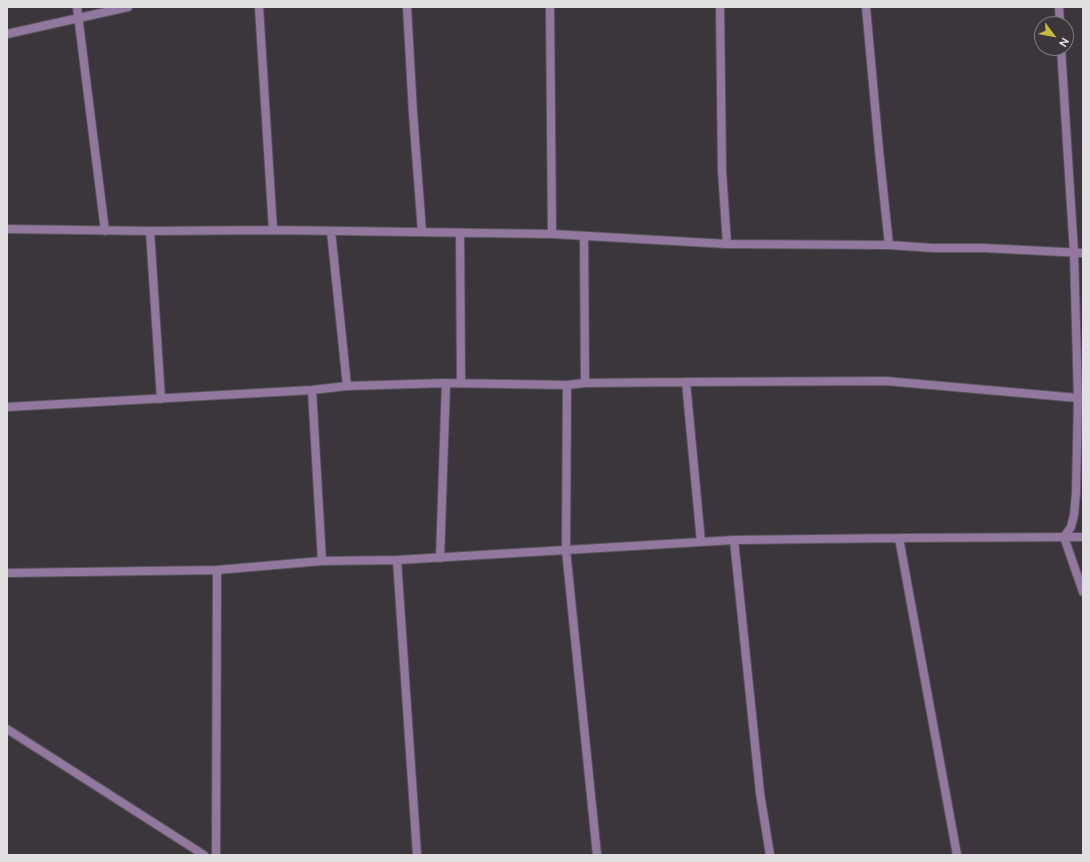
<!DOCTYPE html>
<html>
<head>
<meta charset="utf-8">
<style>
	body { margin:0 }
	#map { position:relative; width:1090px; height:862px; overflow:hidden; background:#3a363c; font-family:Raleway,sans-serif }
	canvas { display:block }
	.frame { position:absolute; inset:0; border:8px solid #e1dfe2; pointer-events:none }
	.north { position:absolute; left:1034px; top:16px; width:40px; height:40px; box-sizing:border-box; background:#3a363c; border:1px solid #7d7a7e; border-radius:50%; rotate:122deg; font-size:11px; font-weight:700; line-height:16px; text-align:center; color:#e1dfe2 }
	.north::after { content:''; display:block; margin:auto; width:14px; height:18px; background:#c6bb3c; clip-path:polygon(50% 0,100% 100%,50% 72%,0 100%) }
</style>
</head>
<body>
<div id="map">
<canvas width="1090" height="862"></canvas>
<div class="frame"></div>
<div class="north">N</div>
</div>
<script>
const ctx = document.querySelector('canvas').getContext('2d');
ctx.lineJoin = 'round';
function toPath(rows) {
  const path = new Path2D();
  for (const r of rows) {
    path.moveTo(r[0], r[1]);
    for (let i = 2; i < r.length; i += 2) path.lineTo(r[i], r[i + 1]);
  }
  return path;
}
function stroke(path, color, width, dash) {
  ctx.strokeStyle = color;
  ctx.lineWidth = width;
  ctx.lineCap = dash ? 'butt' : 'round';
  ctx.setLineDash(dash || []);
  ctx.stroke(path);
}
const minor = toPath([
	[77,7,105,231],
	[259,7,273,230],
	[407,7,413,113,422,232],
	[550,7,552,234],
	[720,7,722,171,727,244],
	[866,7,879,150,889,245],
	[1059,7,1060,24],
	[7,34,128,7],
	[1061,48,1074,253,1078,398,1076,493,1074,515,1071,527,1064,537,1083,592],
	[7,229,150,231,273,230,552,234,727,244,889,245,933,248,984,248,1083,253],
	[150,231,161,399],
	[331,231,347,386],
	[460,233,461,383],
	[584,236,585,383],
	[686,382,701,542],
	[567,385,566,550,597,855],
	[312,390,322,561],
	[7,407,312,390,347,386,446,383,567,385,585,383,686,382,886,381,1078,398],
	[899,538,957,855],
	[734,540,760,793,770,855],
	[440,558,446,383],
	[397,560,417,855],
	[7,573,217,570,322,561,397,560,734,540,899,538,1083,537],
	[7,729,204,855],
	[216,855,217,570]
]);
stroke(minor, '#58545a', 10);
stroke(minor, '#92789f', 8);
</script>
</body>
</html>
